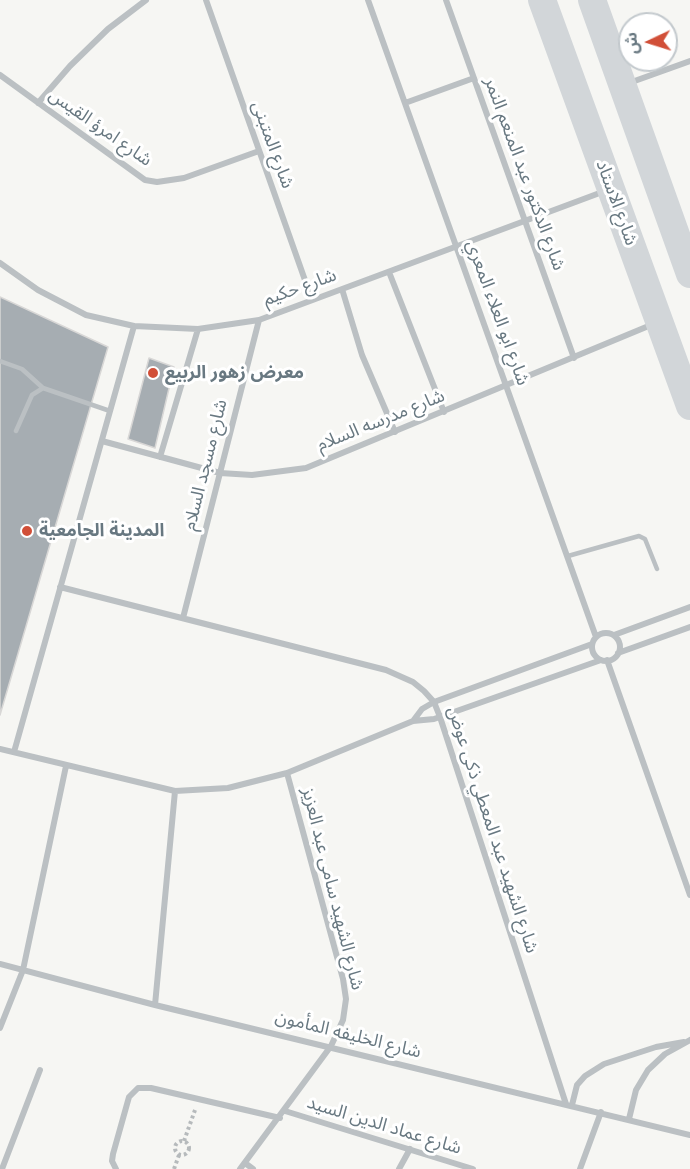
<!DOCTYPE html>
<html>
<head>
<meta charset="utf-8">
<style>
	body { margin:0 }
	#map { position:relative; width:690px; height:1169px; overflow:hidden; background:#f6f6f3; font-family:"Varela Round","Noto Sans Arabic",sans-serif }
	canvas { display:block }
	.north { position:absolute; left:618px; top:12px; width:60px; height:60px; box-sizing:border-box; background:#fff; border:2px solid #c3c9cd; border-radius:50%; rotate:266deg; font-size:16px; font-weight:700; line-height:24px; text-align:center; color:#687881 }
	.north::after { content:''; display:block; margin:auto; width:21px; height:27px; background:#d14f38; clip-path:polygon(50% 0,100% 100%,50% 72%,0 100%) }
</style>
</head>
<body>
<div id="map">
<canvas width="690" height="1169"></canvas>
<div class="north">ش</div>
</div>
<script>
const ctx = document.querySelector('canvas').getContext('2d');
ctx.lineJoin = 'round';
function fill(path, color) {
  ctx.fillStyle = color;
  ctx.fill(path, 'evenodd');
}
function toPath(rows) {
  const path = new Path2D();
  for (const r of rows) {
    if (r.length === 3) {
      path.moveTo(r[0] + r[2], r[1]);
      path.arc(r[0], r[1], r[2], 0, 2 * Math.PI);
      continue;
    }
    path.moveTo(r[0], r[1]);
    for (let i = 2; i < r.length; i += 2) path.lineTo(r[i], r[i + 1]);
  }
  return path;
}
function stroke(path, color, width, dash) {
  ctx.strokeStyle = color;
  ctx.lineWidth = width;
  ctx.lineCap = dash ? 'butt' : 'round';
  ctx.setLineDash(dash || []);
  ctx.stroke(path);
}
function write(font, color, halo, rows, align = 'center') {
  ctx.font = font + ' "Varela Round","Noto Sans Arabic",sans-serif';
  ctx.lineWidth = 6;
  ctx.setLineDash([]);
  ctx.textBaseline = 'middle';
  ctx.strokeStyle = halo;
  ctx.fillStyle = color;
  for (const [text, x, y, turn = 0] of rows) {
    ctx.save();
    ctx.translate(x, y);
    ctx.rotate((+turn || 0) * Math.PI / 180);
    ctx.textAlign = isNaN(turn) ? turn : align;
    if (halo) ctx.strokeText(text, 0, 0);
    ctx.fillText(text, 0, 0);
    ctx.restore();
  }
}
const building = toPath([
	[0,297,108,347,0,715,0,297],
	[149,358,174,367,155,448,128,439,149,358]
]);
const path = toPath([
	[182,1148,7],
	[184,1141,195,1110],
	[174,1169,179,1155]
]);
const lane = toPath([
	[0,361,22,369,43,388],
	[16,431,32,395,43,388,110,411],
	[568,556,639,536,645,539,657,569]
]);
const street = toPath([
	[206,0,312,300],
	[368,0,596,637],
	[446,0,574,358],
	[0,75,145,180,157,182,184,178,259,151],
	[629,83,690,61],
	[38,103,70,66,108,29,146,0],
	[405,103,474,78],
	[0,263,38,290,86,315,134,326,198,329,259,320,605,191],
	[389,272,444,412],
	[342,289,362,355,395,432],
	[102,441,220,473,252,475,306,468,651,325],
	[160,457,198,329],
	[60,587,386,670,413,682,424,691,434,702,440,717,566,1104],
	[183,618,259,320],
	[606,647,14],
	[614,635,690,607],
	[618,653,690,627],
	[607,660,690,895],
	[413,721,422,709,434,702,592,644],
	[0,749,175,791,228,788,287,773,413,721,434,719,601,660],
	[14,752,134,326],
	[0,964,155,1005,690,1135],
	[155,1005,175,791],
	[0,1028,23,970,66,766],
	[572,1105,577,1085,585,1076,604,1064,656,1047,684,1042],
	[285,1111,473,1169],
	[629,1119,636,1090,648,1070,665,1054,690,1040],
	[245,1163,253,1169],
	[2,1169,40,1070],
	[116,1169,112,1161,113,1154,129,1097,138,1088,151,1088,280,1118],
	[240,1169,331,1046,343,1020,346,999,343,979,287,773],
	[399,1169,410,1149],
	[580,1169,601,1112]
]);
const primary = toPath([
	[542,0,690,406],
	[592,0,690,274]
]);
const markers = [
	[153,373,6,"#d14f38"],
	[27,531,6,"#d14f38"]
];
const streetNames = [
	["شارع امرؤ القيس",100,128,35],
	["شارع المتبنى",272,145,70],
	["شارع الدكتور عبد المنعم النمر",524,174,70],
	["شارع الاستاد",616,203,70],
	["شارع حكيم",300,288,-20],
	["شارع ابو العلاء المعري",497,313,70],
	["شارع مدرسه السلام",381,421,-22],
	["شارع مسجد السلام",206,465,-76],
	["شارع الشهيد عبد المعطي ذكى عوض",492,830,72],
	["شارع الشهيد سامى عبد العزيز",332,889,76],
	["شارع الخليفه المأمون",348,1035,14],
	["شارع عماد الدين السيد",384,1126,17]
];
const poiNames = [
	["معرض زهور الربيع",165,373],
	["المدينة الجامعية",39,531]
];
fill(building, '#a6adb2');
stroke(building, '#d8d7d6', 1.5);
stroke(path, '#b6babc', 4, [3, 3]);
stroke(lane, '#bbc0c3', 4.5);
stroke(street, '#bbc0c3', 6);
stroke(primary, '#d2d6d9', 28);
for (const [x, y, r, color] of markers) {
  const dot = new Path2D();
  dot.arc(x, y, r, 0, 2 * Math.PI);
  ctx.fillStyle = color;
  ctx.fill(dot);
  stroke(dot, '#fff', 2);
}
write('18px', '#687881', '#fff', streetNames);
write('bold 18px', '#687881', '#fff', poiNames, 'left');
</script>
</body>
</html>
